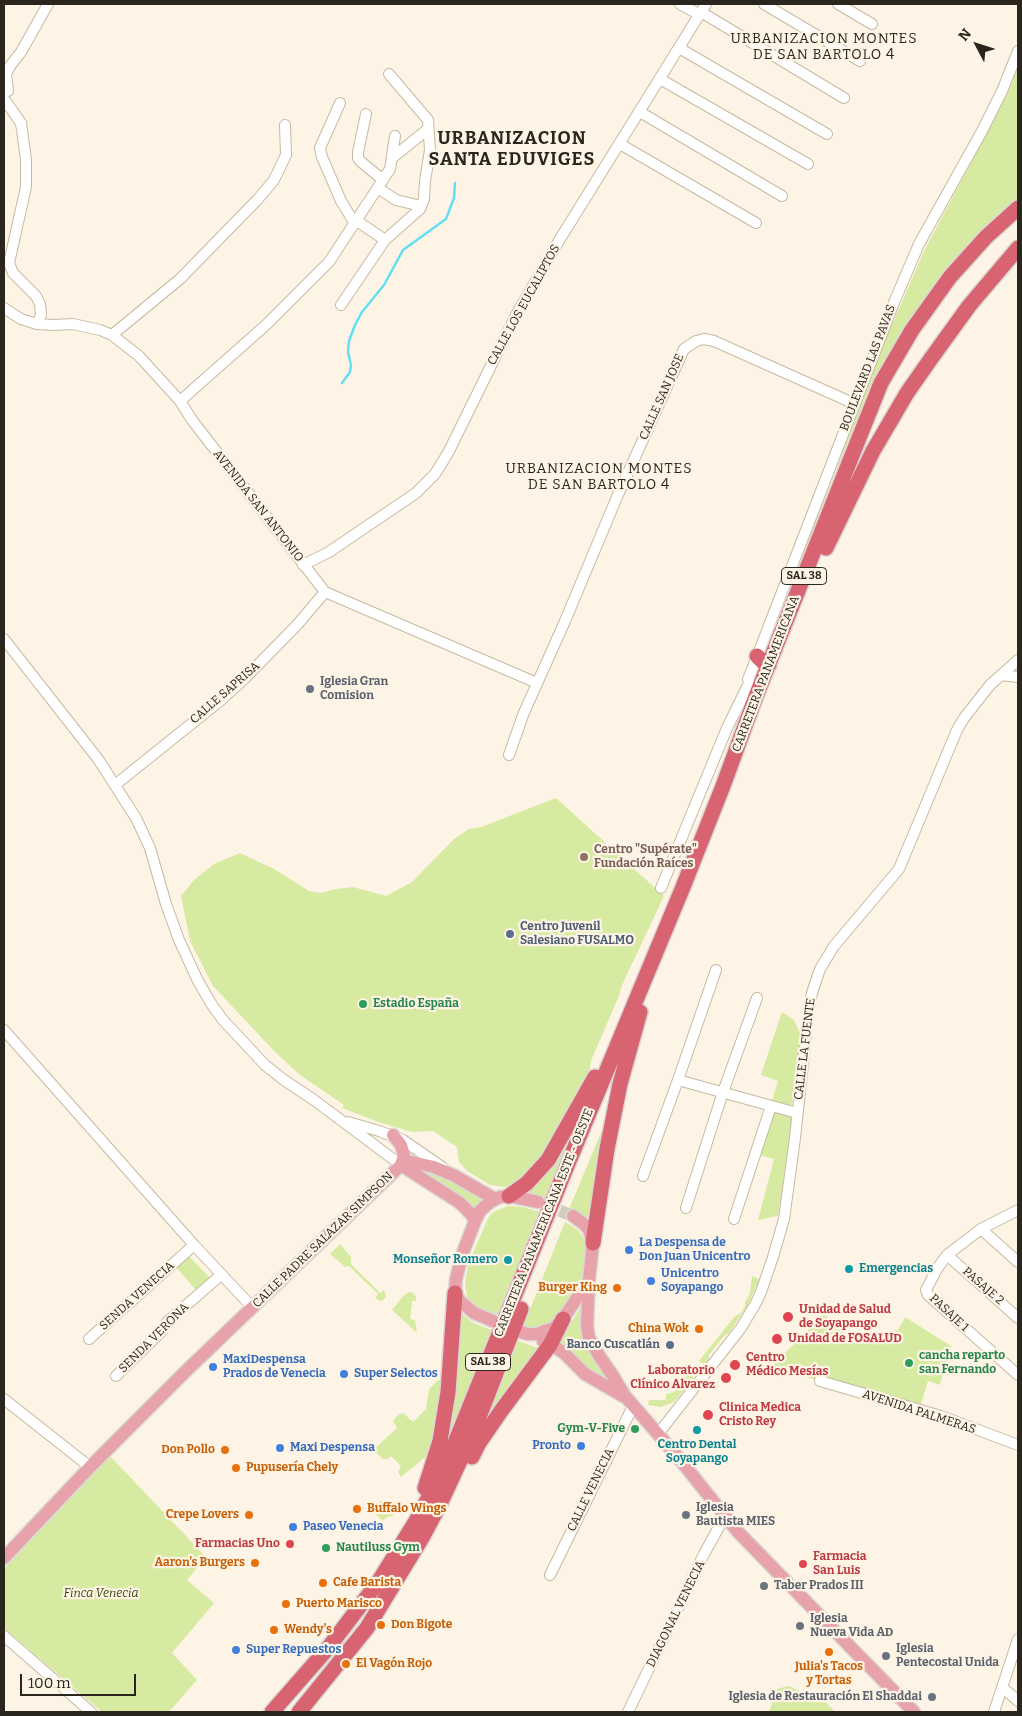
<!DOCTYPE html>
<html>
<head>
<meta charset="utf-8">
<style>
	body { margin:0 }
	#map { position:relative; width:1022px; height:1716px; overflow:hidden; background:#fdf4e6; font-family:Bitter,serif }
	canvas { display:block }
	.frame { position:absolute; inset:0; border:5px solid #2b261d; pointer-events:none }
	.north { position:absolute; left:952px; top:20px; width:50px; height:50px; -webkit-text-stroke:4px #fdf4e6; paint-order:stroke; rotate:310deg; font-size:14px; font-weight:700; line-height:20px; text-align:center; color:#2b261d }
	.north::after { content:''; display:block; margin:auto; width:18px; height:22px; background:#2b261d; clip-path:polygon(50% 0,100% 100%,50% 72%,0 100%) }
	.scale { position:absolute; left:20px; top:1674px; width:116px; height:22px; box-sizing:border-box; border:2px solid #2b261d; border-top:0; padding-left:6px; font-size:15px; line-height:18px; white-space:nowrap; color:#2b261d; -webkit-text-stroke:4px #fdf4e6; paint-order:stroke }
</style>
</head>
<body>
<div id="map">
<canvas width="1022" height="1716"></canvas>
<div class="frame"></div>
<div class="north">N</div>
<div class="scale">100 m</div>
</div>
<script>
const ctx = document.querySelector('canvas').getContext('2d');
ctx.lineJoin = 'round';
function fill(path, color) {
  ctx.fillStyle = color;
  ctx.fill(path, 'evenodd');
}
function toPath(rows) {
  const path = new Path2D();
  for (const r of rows) {
    path.moveTo(r[0], r[1]);
    for (let i = 2; i < r.length; i += 2) path.lineTo(r[i], r[i + 1]);
  }
  return path;
}
function stroke(path, color, width, dash) {
  ctx.strokeStyle = color;
  ctx.lineWidth = width;
  ctx.lineCap = dash ? 'butt' : 'round';
  ctx.setLineDash(dash || []);
  ctx.stroke(path);
}
function write(font, color, halo, rows, align = 'center') {
  ctx.font = font + ' Bitter,serif';
  ctx.lineWidth = 4.5;
  ctx.setLineDash([]);
  ctx.textBaseline = 'middle';
  ctx.strokeStyle = halo;
  ctx.fillStyle = color;
  for (const [text, x, y, turn = 0] of rows) {
    ctx.save();
    ctx.translate(x, y);
    ctx.rotate((+turn || 0) * Math.PI / 180);
    ctx.textAlign = isNaN(turn) ? turn : align;
    if (halo) ctx.strokeText(text, 0, 0);
    ctx.fillText(text, 0, 0);
    ctx.restore();
  }
}
const green = toPath([
	[1018,62,1018,208,912,330,769,665,761,660,808,539,830,487,876,362,924,251,997,114,1012,84],
	[556,798,664,896,622,985,618,998,591,1061,590,1069,574,1097,543,1153,533,1166,520,1179,506,1187,490,1185,467,1171,459,1162,457,1147,433,1131,412,1132,378,1122,342,1108,344,1105,300,1075,276,1053,213,986,190,941,181,896,194,880,214,864,240,853,276,870,309,891,321,893,336,889,353,887,386,896,412,882,454,839,469,829,481,827],
	[782,1012,794,1020,802,1037,791,1109,771,1104,778,1081,761,1075],
	[594,1087,549,1201,520,1194],
	[613,1104,591,1225,580,1212,569,1209],
	[770,1109,791,1115,792,1123,778,1216,758,1220,774,1159,755,1154],
	[430,1169,477,1196,487,1201,477,1213,418,1171],
	[508,1206,523,1207,540,1212,498,1319,480,1311,470,1303,467,1298,465,1284,468,1264,488,1218,493,1212],
	[565,1222,578,1230,584,1239,586,1246,585,1266,582,1277,578,1286,555,1322,532,1330,522,1329],
	[340,1244,351,1257,351,1264,380,1293,384,1290,385,1292,386,1297,383,1300,380,1301,375,1298,378,1294,349,1266,345,1267,330,1254],
	[189,1256,210,1278,196,1290,176,1267],
	[752,1276,757,1278,759,1280,748,1305,729,1333,724,1336,709,1355,708,1361,705,1364,701,1363,699,1361,735,1316,741,1313,745,1306,745,1302,750,1293],
	[409,1292,413,1293,416,1297,416,1301,412,1301,410,1319,415,1320,417,1333,392,1310,403,1296],
	[584,1302,605,1372,603,1376,599,1377,596,1376,559,1342],
	[460,1312,473,1323,494,1331,444,1462,453,1413],
	[824,1314,852,1340,898,1330,905,1317,951,1346,940,1385,928,1381,919,1410,771,1367],
	[516,1340,543,1350,474,1440],
	[689,1372,692,1372,693,1379,674,1402,661,1407,648,1405,649,1400,666,1400,666,1394,674,1392,682,1385],
	[438,1380,443,1382,435,1449,401,1477,398,1472,401,1466,391,1456,387,1459,383,1459,373,1450,397,1428,393,1421,399,1414,403,1413,413,1422,426,1409,429,1389],
	[110,1456,206,1557,187,1580,214,1603,172,1653,197,1680,169,1712,102,1712,4,1628,4,1569],
	[380,1501,385,1502,394,1512,393,1516,387,1517,383,1521,372,1511],
	[788,1686,802,1692,813,1692,823,1699,835,1712,769,1712,777,1689]
]);
const stream = toPath([
	[342,383,350,372,351,365,348,352,349,341,355,325,362,312,384,285,403,250,446,219,454,198,455,183]
]);
const majorTunnel = toPath([
	[543,1204,573,1216]
]);
const minor = toPath([
	[680,4,700,15],
	[764,4,860,61],
	[838,4,872,24],
	[701,12,844,98],
	[679,48,827,134],
	[660,79,808,164],
	[8,91,6,74,10,66,21,52,48,4],
	[4,99,21,123,26,160,26,187,9,263,13,273,36,296,40,304,41,315,37,324],
	[340,103,320,148,322,157,341,201,355,224],
	[640,112,782,196],
	[366,114,358,152,358,158,360,161,383,180],
	[620,144,756,223],
	[392,158,428,129],
	[378,188,396,200,421,206],
	[357,221,385,240],
	[341,305,385,240,420,209,424,199,425,181,430,150,428,120,389,74],
	[4,308,21,319,37,324,53,325,73,324,100,330,112,335,139,356,180,401,192,420,325,592,537,683],
	[112,335,180,279,258,199,274,180,286,155,285,125],
	[180,401,267,324,329,262,390,169,395,136],
	[303,565,329,552,416,493,435,474,448,453,516,315,560,239,706,4],
	[4,639,98,759,136,818,150,848,166,904,179,940,198,981,212,1005,223,1020,265,1065,284,1080,314,1100,401,1165],
	[1001,675,1018,677],
	[756,696,748,679,751,672,895,300,919,244,982,131,1002,91,1018,51],
	[509,755,523,715,565,621,617,497,684,349,696,341,704,339,714,341,855,404],
	[115,785,221,700,245,678,297,625,325,592],
	[661,888,727,728,749,683],
	[4,1030,194,1245,252,1307],
	[678,1080,797,1113],
	[348,1122,379,1131,403,1140,442,1167],
	[643,1176,678,1080,716,970],
	[686,1208,723,1092,757,998],
	[1018,1210,981,1229,947,1255,937,1269,926,1290,928,1295,1018,1375],
	[734,1219,771,1106],
	[981,1229,1018,1262],
	[947,1255,1018,1318],
	[89,1339,194,1245],
	[116,1376,161,1332,168,1321,221,1275],
	[820,1381,941,1416,1018,1445],
	[4,1399,90,1467],
	[658,1434,741,1328,756,1303,761,1292,773,1257,784,1219,795,1138,809,1007,812,993,820,969,834,946,899,869,957,730,964,718,990,685,1018,660],
	[550,1575,633,1406],
	[4,1636,91,1712],
	[1002,1687,1018,1701],
	[628,1712,704,1554,725,1516],
	[994,1712,1018,1639]
]);
const major = toPath([
	[393,1135,401,1145,404,1155,401,1165],
	[401,1165,460,1203,471,1214,475,1221],
	[589,1280,587,1326,589,1338,598,1354,613,1376,625,1396,677,1456,738,1532,914,1712],
	[493,1321,474,1313,460,1301,455,1293,456,1279,462,1255,475,1221,480,1211,490,1202,500,1197,509,1196,538,1202],
	[521,1332,527,1334,537,1334,554,1328,563,1319,589,1280,593,1243,589,1230,584,1224,573,1216],
	[543,1341,552,1345,564,1353,585,1374,623,1396],
	[4,1558,90,1467,186,1371,401,1165,412,1162,434,1167,455,1176,495,1199]
]);
const highway = toPath([
	[826,548,873,451,907,393,930,360,969,306,1018,248],
	[757,656,763,662,769,665],
	[509,1196,527,1183,548,1160,595,1077],
	[593,1243,607,1149,620,1084,640,1012],
	[472,1457,479,1443,501,1411,550,1345,563,1319],
	[425,1488,440,1441,448,1392,455,1293],
	[272,1712,328,1648,379,1581,416,1521,446,1465,567,1166,683,887,723,786,756,696,881,383,912,330,950,277,986,237,1018,208],
	[299,1712,367,1628,423,1536,440,1504,472,1435,521,1309]
]);
const markers = [
	[310,689,5,"#6b7280"],
	[584,857,5,"#8d6e63"],
	[510,934,5,"#5c6f8a"],
	[363,1004,5,"#2e9e5b"],
	[629,1250,5,"#3f7fe0"],
	[508,1260,5,"#0f9aa8"],
	[849,1269,5,"#0f9aa8"],
	[651,1281,5,"#3f7fe0"],
	[617,1288,5,"#e8710a"],
	[788,1317,6,"#e0444e"],
	[699,1329,5,"#e8710a"],
	[777,1339,6,"#e0444e"],
	[670,1345,5,"#5c6f8a"],
	[909,1363,5,"#2e9e5b"],
	[735,1365,6,"#e0444e"],
	[213,1367,5,"#3f7fe0"],
	[344,1374,5,"#3f7fe0"],
	[726,1378,6,"#e0444e"],
	[708,1415,6,"#e0444e"],
	[635,1429,5,"#2e9e5b"],
	[697,1430,5,"#0f9aa8"],
	[581,1446,5,"#3f7fe0"],
	[280,1448,5,"#3f7fe0"],
	[225,1450,5,"#e8710a"],
	[236,1468,5,"#e8710a"],
	[357,1509,5,"#e8710a"],
	[249,1515,5,"#e8710a"],
	[686,1515,5,"#6b7280"],
	[293,1527,5,"#3f7fe0"],
	[290,1544,5,"#e0444e"],
	[326,1548,5,"#2e9e5b"],
	[255,1563,5,"#e8710a"],
	[803,1564,5,"#e0444e"],
	[323,1583,5,"#e8710a"],
	[764,1586,5,"#6b7280"],
	[286,1604,5,"#e8710a"],
	[381,1625,5,"#e8710a"],
	[800,1626,5,"#6b7280"],
	[274,1630,5,"#e8710a"],
	[236,1650,5,"#3f7fe0"],
	[829,1652,5,"#e8710a"],
	[886,1656,5,"#6b7280"],
	[346,1664,5,"#e8710a"],
	[932,1697,5,"#6b7280"]
];
const shields = [
	[804,576,45],
	[488,1362,45]
];
const shieldNames = [
	["SAL 38",804,576],
	["SAL 38",488,1362]
];
const streetNames = [
	["CALLE LOS EUCALIPTOS",524,305,-61],
	["BOULEVARD LAS PAVAS",868,368,-69],
	["CALLE SAN JOSE",662,397,-66],
	["AVENIDA SAN ANTONIO",258,506,52],
	["CARRETERA PANAMERICANA",766,674,-69],
	["CALLE SAPRISA",225,693,-41],
	["CALLE LA FUENTE",805,1049,-83],
	["CARRETERA PANAMERICANA ESTE - OESTE",544,1223,-68],
	["CALLE PADRE SALAZAR SIMPSON",323,1240,-44],
	["PASAJE 2",983,1286,41],
	["SENDA VENECIA",137,1296,-42],
	["PASAJE 1",949,1313,43],
	["SENDA VERONA",154,1338,-45],
	["AVENIDA PALMERAS",919,1412,18],
	["CALLE VENECIA",591,1490,-64],
	["DIAGONAL VENECIA",676,1614,-64]
];
const worshipNames = [
	["Iglesia Gran",320,682],
	["Comision",320,696],
	["Iglesia",696,1508],
	["Bautista MIES",696,1522],
	["Taber Prados III",774,1586],
	["Iglesia",810,1619],
	["Nueva Vida AD",810,1633],
	["Iglesia",896,1649],
	["Pentecostal Unida",896,1663],
	["Iglesia de Restauración El Shaddai",922,1697,"right"]
];
const educationNames = [
	["Centro \"Supérate\"",594,850],
	["Fundación Raíces",594,864]
];
const serviceNames = [
	["Centro Juvenil",520,927],
	["Salesiano FUSALMO",520,941],
	["Banco Cuscatlán",660,1345,"right"]
];
const leisureNames = [
	["Estadio España",373,1004],
	["cancha reparto",919,1356],
	["san Fernando",919,1370],
	["Gym-V-Five",625,1429,"right"],
	["Nautiluss Gym",336,1548]
];
const shopNames = [
	["La Despensa de",639,1243],
	["Don Juan Unicentro",639,1257],
	["Unicentro",661,1274],
	["Soyapango",661,1288],
	["MaxiDespensa",223,1360],
	["Prados de Venecia",223,1374],
	["Super Selectos",354,1374],
	["Pronto",571,1446,"right"],
	["Maxi Despensa",290,1448],
	["Paseo Venecia",303,1527],
	["Super Repuestos",246,1650]
];
const cultureNames = [
	["Monseñor Romero",498,1260],
	["Emergencias",859,1269,"left"],
	["Centro Dental",697,1445,"center"],
	["Soyapango",697,1459,"center"]
];
const foodNames = [
	["Burger King",607,1288,"right"],
	["China Wok",689,1329,"right"],
	["Don Pollo",215,1450,"right"],
	["Pupusería Chely",246,1468],
	["Buffalo Wings",367,1509],
	["Crepe Lovers",239,1515,"right"],
	["Aaron's Burgers",245,1563,"right"],
	["Cafe Barista",333,1583],
	["Puerto Marisco",296,1604],
	["Don Bigote",391,1625],
	["Wendy's",284,1630],
	["El Vagón Rojo",356,1664],
	["Julia's Tacos",829,1667,"center"],
	["y Tortas",829,1681,"center"]
];
const healthNames = [
	["Unidad de Salud",799,1310],
	["de Soyapango",799,1324],
	["Unidad de FOSALUD",788,1339],
	["Centro",746,1358],
	["Médico Mesías",746,1372],
	["Laboratorio",715,1371,"right"],
	["Clínico Alvarez",715,1385,"right"],
	["Clinica Medica",719,1408],
	["Cristo Rey",719,1422],
	["Farmacias Uno",280,1544,"right"],
	["Farmacia",813,1557],
	["San Luis",813,1571]
];
const parkNames = [
	["Finca Venecia",101,1594]
];
const neighbourhoodNames = [
	["URBANIZACION MONTES",824,39],
	["DE SAN BARTOLO 4",824,55],
	["URBANIZACION MONTES",599,469],
	["DE SAN BARTOLO 4",599,485]
];
const districtNames = [
	["URBANIZACION",512,139],
	["SANTA EDUVIGES",512,160]
];
fill(green, '#d6eba1');
stroke(stream, '#64dff2', 2.5);
stroke(majorTunnel, '#d3cbbe', 12, [12, 6]);
stroke(minor, '#c7b9a2', 12);
stroke(major, '#d9d8d6', 15);
stroke(highway, '#d9d8d6', 18);
stroke(minor, '#fff', 10);
stroke(major, '#e8a2aa', 12);
stroke(highway, '#d96471', 15);
for (const [x, y, r, color] of markers) {
  const dot = new Path2D();
  dot.arc(x, y, r, 0, 2 * Math.PI);
  ctx.fillStyle = color;
  ctx.fill(dot);
  stroke(dot, '#fdf4e6', 2);
}
for (const [x, y, w] of shields) {
  const box = new Path2D();
  box.roundRect(x - w / 2, y - 8.5, w, 17, 4);
  ctx.fillStyle = '#fdf4e6';
  ctx.fill(box);
  stroke(box, '#2b261d', 1);
}
write('bold 11px', '#2b261d', null, shieldNames);
write('12px', '#2b261d', '#fdf4e6', streetNames);
write('bold 12px', '#5b616d', '#fdf4e6', worshipNames, 'left');
write('bold 12px', '#785e54', '#fdf4e6', educationNames, 'left');
write('bold 12px', '#4e5e75', '#fdf4e6', serviceNames, 'left');
write('bold 12px', '#27864d', '#fdf4e6', leisureNames, 'left');
write('bold 12px', '#366cbe', '#fdf4e6', shopNames, 'left');
write('bold 12px', '#0d838f', '#fdf4e6', cultureNames, 'right');
write('bold 12px', '#c56008', '#fdf4e6', foodNames, 'left');
write('bold 12px', '#be3a42', '#fdf4e6', healthNames, 'left');
write('italic 12px', '#394504', '#fdf4e6', parkNames);
ctx.letterSpacing = '1px';
write('14px', '#2b261d', '#fdf4e6', neighbourhoodNames);
ctx.letterSpacing = '0px';
ctx.letterSpacing = '1px';
write('bold 18px', '#2b261d', '#fdf4e6', districtNames);
ctx.letterSpacing = '0px';
</script>
</body>
</html>
